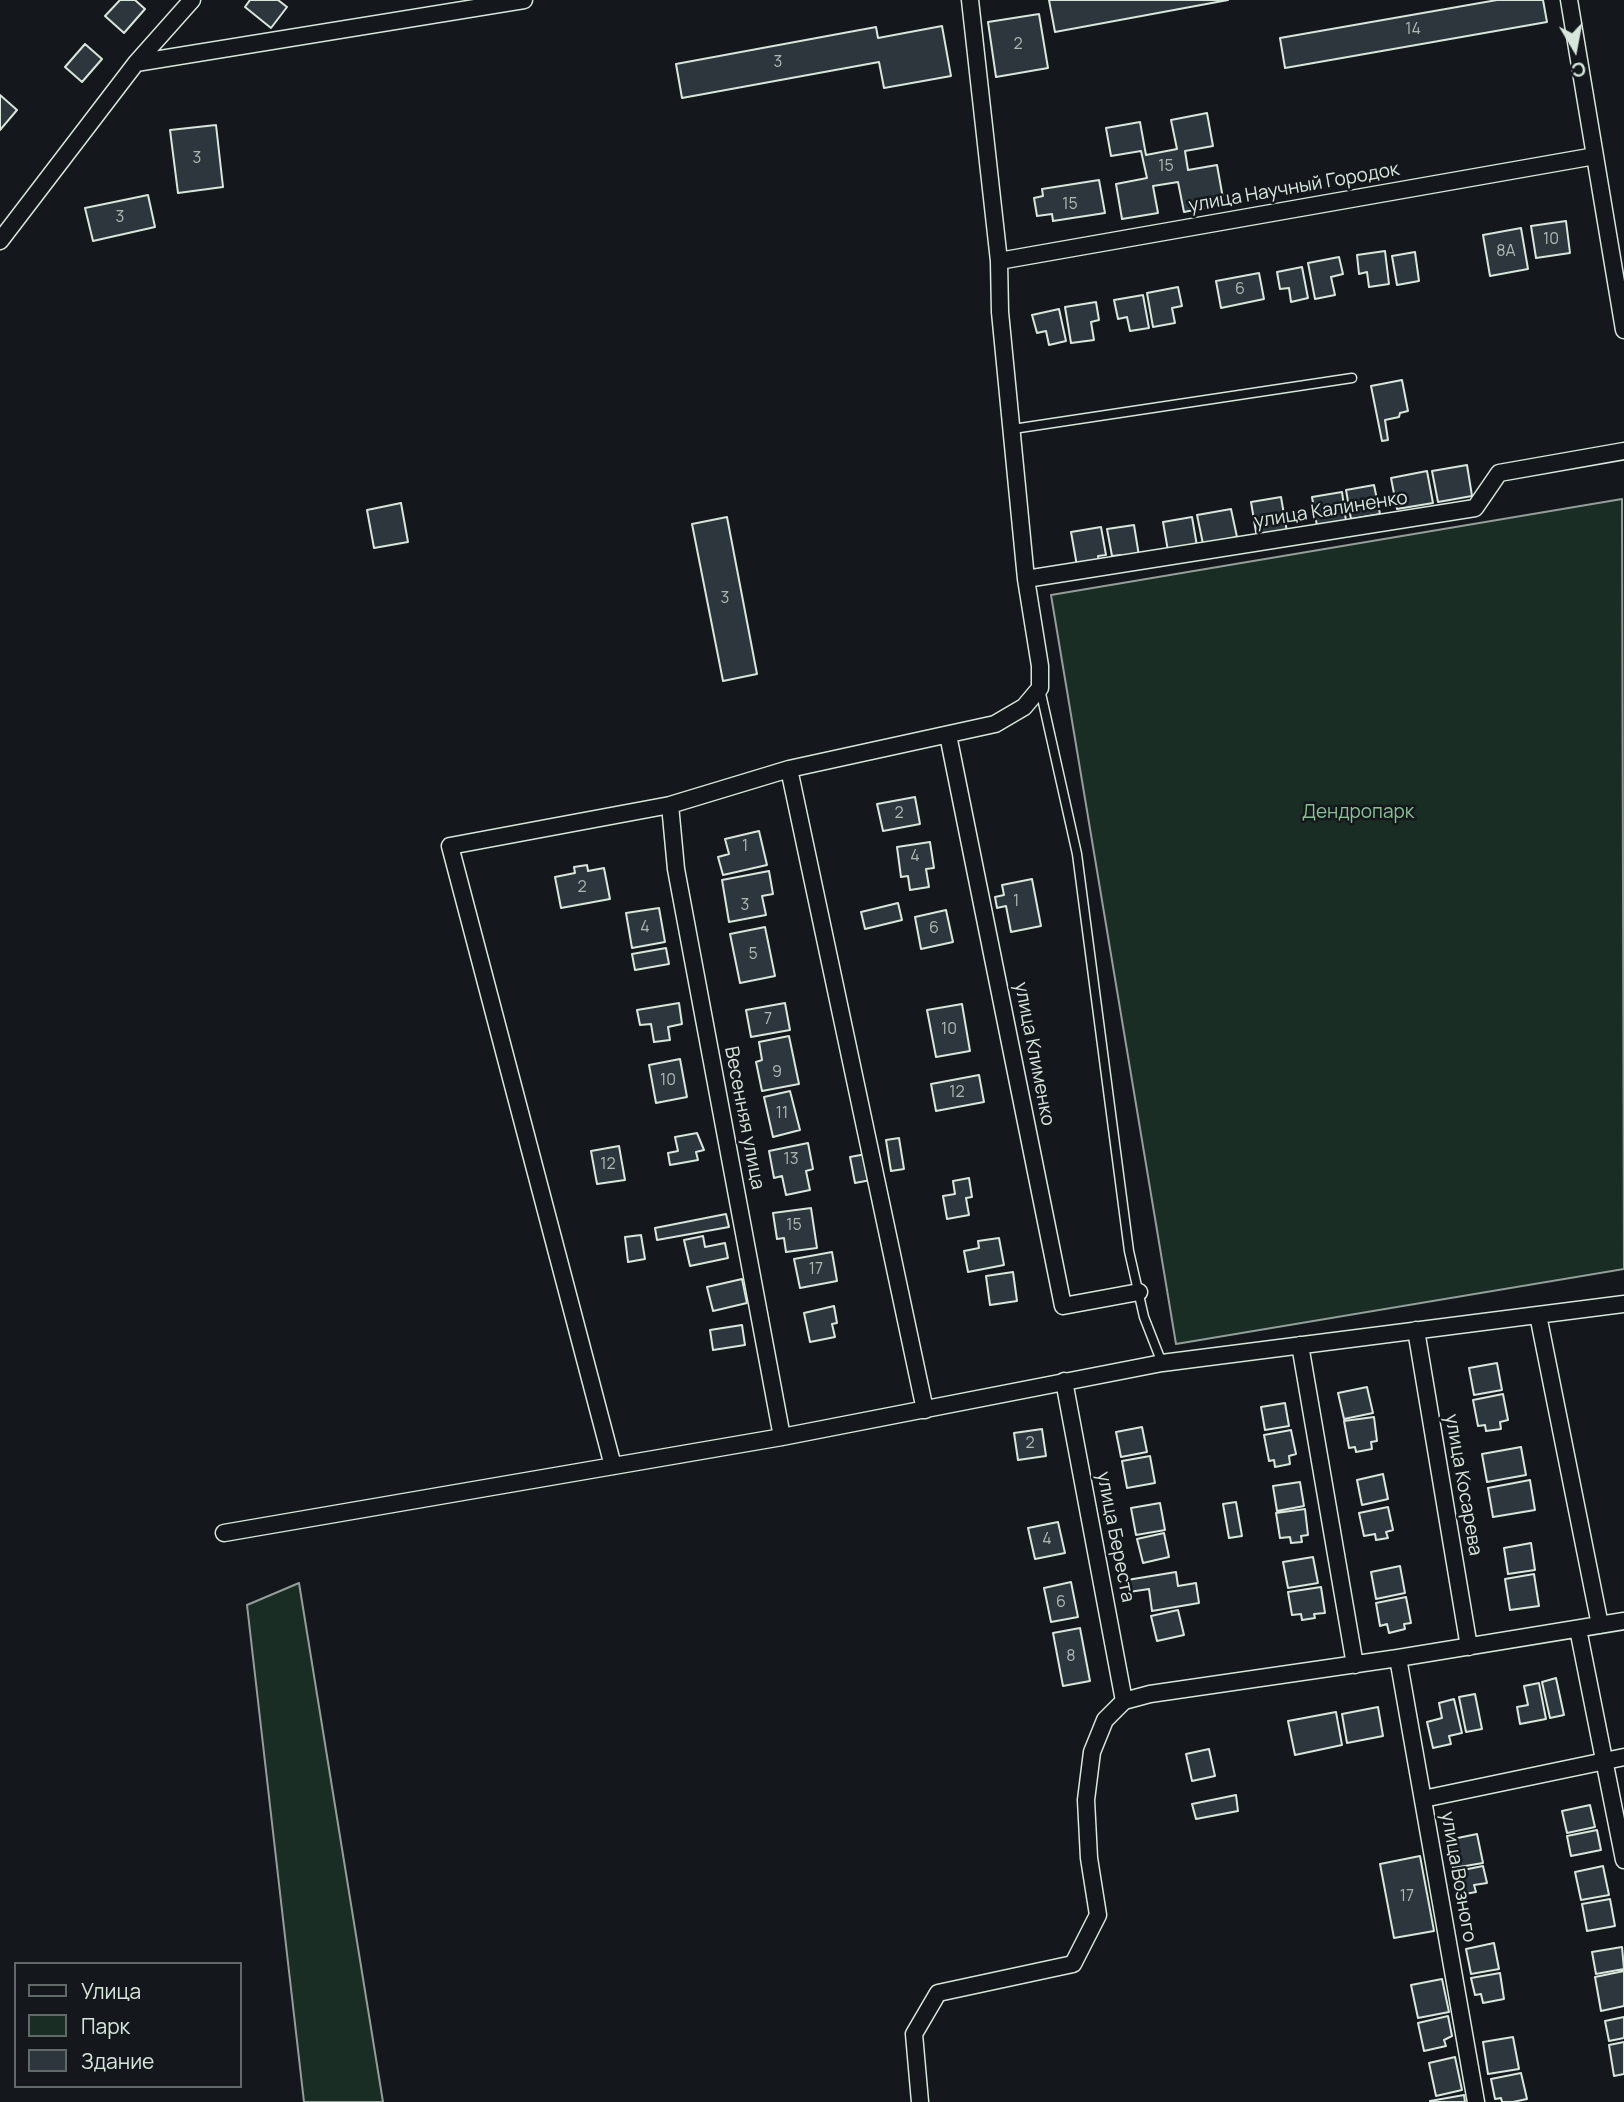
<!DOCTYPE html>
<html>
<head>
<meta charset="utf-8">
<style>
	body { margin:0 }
	#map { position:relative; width:1624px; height:2102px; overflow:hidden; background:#14181c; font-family:Manrope,sans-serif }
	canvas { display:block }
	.legend { position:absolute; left:14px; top:1962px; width:228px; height:126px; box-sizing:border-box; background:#14181c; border:2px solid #626a69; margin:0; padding:9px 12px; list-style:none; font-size:21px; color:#d8e6dc }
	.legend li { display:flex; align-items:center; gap:14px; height:35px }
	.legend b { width:35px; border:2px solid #626a69 }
	.north { position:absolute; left:1540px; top:14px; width:70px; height:70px; -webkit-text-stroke:5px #14181c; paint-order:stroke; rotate:170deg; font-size:19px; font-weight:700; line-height:28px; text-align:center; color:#d8e6dc }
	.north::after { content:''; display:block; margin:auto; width:24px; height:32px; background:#d8e6dc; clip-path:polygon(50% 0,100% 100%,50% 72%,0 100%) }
</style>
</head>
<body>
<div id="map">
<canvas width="1624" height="2102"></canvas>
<ul class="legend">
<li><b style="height:9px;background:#14181c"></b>Улица</li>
<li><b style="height:19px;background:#1a2d24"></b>Парк</li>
<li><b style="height:19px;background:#2c363c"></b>Здание</li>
</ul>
<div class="north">С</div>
</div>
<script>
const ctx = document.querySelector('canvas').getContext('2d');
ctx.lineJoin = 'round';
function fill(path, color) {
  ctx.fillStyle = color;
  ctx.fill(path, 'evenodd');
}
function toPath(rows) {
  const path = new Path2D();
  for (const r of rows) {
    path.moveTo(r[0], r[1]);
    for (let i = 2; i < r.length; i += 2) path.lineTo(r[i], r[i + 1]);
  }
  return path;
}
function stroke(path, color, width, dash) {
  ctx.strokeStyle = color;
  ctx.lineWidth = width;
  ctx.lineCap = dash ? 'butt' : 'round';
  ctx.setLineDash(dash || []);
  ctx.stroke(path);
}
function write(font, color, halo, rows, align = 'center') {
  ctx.font = font + ' Manrope,sans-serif';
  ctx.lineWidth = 5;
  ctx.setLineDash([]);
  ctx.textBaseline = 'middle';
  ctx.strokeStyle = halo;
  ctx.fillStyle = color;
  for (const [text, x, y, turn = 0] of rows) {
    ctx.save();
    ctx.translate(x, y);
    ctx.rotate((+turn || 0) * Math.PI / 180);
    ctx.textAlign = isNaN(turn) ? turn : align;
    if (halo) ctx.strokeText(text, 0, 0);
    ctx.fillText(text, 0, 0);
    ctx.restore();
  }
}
const green = toPath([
	[1622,499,1624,1269,1176,1344,1051,595,1622,499],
	[299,1583,383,2102,304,2102,247,1605,299,1583]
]);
const building = toPath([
	[120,0,135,0,145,9,124,33,105,16,120,0],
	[250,0,278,0,287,7,271,28,245,7,250,0],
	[1049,0,1228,0,1055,32,1049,0],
	[1497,0,1543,0,1547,22,1285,68,1280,38,1497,0],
	[1039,14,1048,68,996,77,988,22,1039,14],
	[942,26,951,76,884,88,879,62,682,98,676,64,876,27,878,38,942,26],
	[85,44,102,59,82,82,65,67,85,44],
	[0,95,17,110,0,130,0,95],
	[1207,113,1213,146,1185,151,1188,170,1217,165,1224,204,1184,212,1178,182,1153,186,1158,213,1122,219,1116,184,1147,178,1141,151,1111,156,1106,128,1140,122,1146,155,1177,149,1171,120,1207,113],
	[216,125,223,187,178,193,170,130,216,125],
	[1099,180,1105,213,1053,221,1052,214,1037,216,1034,198,1043,196,1042,189,1099,180],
	[148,195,155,227,93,241,85,208,148,195],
	[1566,221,1570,253,1536,258,1531,226,1566,221],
	[1521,228,1528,269,1490,276,1483,235,1521,228],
	[1385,251,1389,284,1369,287,1367,272,1359,274,1357,255,1385,251],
	[1415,252,1419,281,1397,285,1392,256,1415,252],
	[1339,257,1343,274,1331,277,1335,295,1315,299,1308,263,1339,257],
	[1302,267,1308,298,1291,302,1289,288,1280,289,1277,272,1302,267],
	[1259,273,1264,299,1221,308,1216,281,1259,273],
	[1178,287,1182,306,1172,308,1175,323,1153,327,1147,293,1178,287],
	[1143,295,1149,328,1130,331,1127,317,1118,319,1114,300,1143,295],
	[1096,302,1099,320,1091,322,1094,340,1071,343,1065,307,1096,302],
	[1059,309,1066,341,1049,345,1046,331,1037,333,1032,315,1059,309],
	[1402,380,1408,411,1400,413,1399,417,1385,420,1388,440,1382,441,1371,386,1402,380],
	[1467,465,1472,496,1438,502,1432,471,1467,465],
	[1427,471,1433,503,1397,509,1391,478,1427,471],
	[1374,485,1380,514,1351,519,1346,490,1374,485],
	[1342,492,1346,521,1317,526,1312,497,1342,492],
	[1281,497,1287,532,1257,538,1251,502,1281,497],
	[401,503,408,542,374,548,367,510,401,503],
	[1231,509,1237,537,1203,544,1197,515,1231,509],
	[727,517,757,674,723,681,692,524,727,517],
	[1192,517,1197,546,1168,551,1163,522,1192,517],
	[1134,525,1139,556,1122,558,1121,555,1112,556,1107,529,1134,525],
	[1101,527,1106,555,1098,556,1099,562,1077,566,1071,532,1101,527],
	[915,797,920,824,883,831,877,804,915,797],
	[759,831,767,865,723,875,718,857,729,854,725,839,759,831],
	[930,842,934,868,926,869,929,887,910,890,908,876,901,877,897,847,930,842],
	[587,865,588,871,604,868,610,899,561,908,555,877,575,873,574,867,587,865],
	[769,871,773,894,762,896,766,915,729,922,722,880,769,871],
	[1032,879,1041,926,1011,932,1006,906,997,908,995,897,1004,895,1002,885,1032,879],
	[898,903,902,920,865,929,861,912,898,903],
	[659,908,665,942,632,948,626,913,659,908],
	[946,910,953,942,921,949,915,917,946,910],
	[765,927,775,976,740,983,730,934,765,927],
	[666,948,669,964,635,970,632,954,666,948],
	[679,1003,682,1024,668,1027,670,1040,654,1042,651,1024,640,1025,637,1010,679,1003],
	[785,1003,790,1030,751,1037,746,1010,785,1003],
	[962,1004,970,1051,936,1057,927,1010,962,1004],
	[789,1036,799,1084,762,1091,756,1062,762,1060,759,1042,789,1036],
	[680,1059,687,1097,656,1103,649,1065,680,1059],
	[979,1075,984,1102,936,1111,931,1084,979,1075],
	[790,1091,800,1130,773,1137,764,1097,790,1091],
	[697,1133,704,1150,696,1152,698,1160,670,1165,668,1153,678,1151,675,1137,697,1133],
	[899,1138,904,1169,891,1171,886,1140,899,1138],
	[808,1143,813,1169,806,1171,810,1190,786,1195,782,1176,774,1178,769,1151,808,1143],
	[619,1146,625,1180,597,1184,591,1151,619,1146],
	[866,1154,871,1180,855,1183,850,1157,866,1154],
	[969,1178,972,1197,966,1198,969,1215,947,1219,943,1196,955,1194,953,1181,969,1178],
	[811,1208,817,1248,786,1252,784,1238,777,1239,773,1213,811,1208],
	[726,1214,729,1227,657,1240,655,1228,726,1214],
	[641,1235,645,1259,628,1262,625,1237,641,1235],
	[703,1236,705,1247,725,1243,728,1258,690,1266,684,1240,703,1236],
	[999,1238,1004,1265,968,1272,964,1251,979,1248,978,1241,999,1238],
	[832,1252,837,1281,800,1288,794,1259,832,1252],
	[1013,1272,1017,1301,990,1305,986,1276,1013,1272],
	[742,1279,747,1303,713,1311,707,1287,742,1279],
	[834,1306,837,1323,832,1324,835,1337,810,1342,804,1313,834,1306],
	[742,1325,745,1345,713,1350,710,1330,742,1325],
	[1497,1363,1502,1390,1474,1395,1469,1368,1497,1363],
	[1367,1387,1373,1413,1344,1419,1338,1393,1367,1387],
	[1503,1394,1508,1420,1500,1422,1501,1429,1486,1431,1485,1425,1478,1426,1473,1400,1503,1394],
	[1285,1403,1289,1426,1265,1430,1261,1407,1285,1403],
	[1374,1417,1377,1441,1371,1442,1372,1449,1356,1452,1355,1447,1349,1448,1344,1421,1374,1417],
	[1142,1427,1147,1452,1121,1457,1116,1432,1142,1427],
	[1042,1429,1046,1456,1018,1460,1014,1433,1042,1429],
	[1291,1430,1296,1454,1289,1456,1290,1464,1275,1467,1274,1460,1269,1461,1264,1435,1291,1430],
	[1521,1447,1526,1475,1487,1482,1482,1454,1521,1447],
	[1150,1456,1155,1483,1127,1488,1122,1461,1150,1456],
	[1383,1474,1388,1499,1362,1505,1357,1480,1383,1474],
	[1530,1480,1535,1510,1493,1517,1488,1488,1530,1480],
	[1300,1482,1304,1506,1277,1511,1273,1486,1300,1482],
	[1236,1502,1242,1536,1229,1538,1223,1504,1236,1502],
	[1160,1503,1165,1530,1136,1535,1131,1508,1160,1503],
	[1388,1507,1393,1530,1386,1532,1388,1538,1376,1540,1375,1534,1364,1536,1359,1513,1388,1507],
	[1305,1509,1308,1535,1301,1536,1302,1542,1291,1543,1290,1537,1280,1538,1276,1513,1305,1509],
	[1058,1522,1065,1553,1035,1559,1028,1528,1058,1522],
	[1164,1533,1169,1557,1143,1563,1137,1539,1164,1533],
	[1531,1543,1535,1570,1508,1574,1504,1548,1531,1543],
	[1313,1557,1318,1583,1288,1588,1283,1562,1313,1557],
	[1400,1566,1405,1593,1376,1599,1371,1572,1400,1566],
	[1176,1572,1178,1586,1196,1583,1199,1603,1152,1611,1149,1589,1129,1592,1127,1580,1176,1572],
	[1534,1574,1539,1606,1510,1610,1505,1579,1534,1574],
	[1071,1582,1078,1617,1051,1622,1044,1588,1071,1582],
	[1321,1587,1325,1613,1314,1614,1315,1618,1302,1620,1301,1614,1292,1615,1288,1592,1321,1587],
	[1406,1597,1411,1623,1404,1624,1405,1629,1389,1633,1387,1624,1380,1626,1376,1603,1406,1597],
	[1178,1610,1184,1635,1157,1641,1151,1616,1178,1610],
	[1080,1628,1090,1681,1063,1686,1053,1633,1080,1628],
	[1556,1678,1564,1715,1550,1718,1542,1682,1556,1678],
	[1539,1683,1546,1719,1520,1724,1517,1707,1528,1705,1524,1686,1539,1683],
	[1475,1694,1482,1729,1466,1732,1459,1697,1475,1694],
	[1454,1699,1462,1733,1449,1736,1451,1744,1433,1748,1427,1722,1442,1718,1439,1703,1454,1699],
	[1378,1707,1383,1736,1347,1743,1342,1714,1378,1707],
	[1336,1712,1342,1745,1295,1755,1288,1721,1336,1712],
	[1209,1749,1215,1776,1192,1781,1186,1754,1209,1749],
	[1236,1795,1238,1811,1196,1819,1192,1804,1236,1795],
	[1590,1805,1595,1827,1567,1833,1562,1811,1590,1805],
	[1597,1830,1601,1850,1571,1856,1567,1836,1597,1830],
	[1477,1834,1483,1863,1453,1868,1448,1840,1477,1834],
	[1420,1856,1434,1931,1394,1938,1380,1864,1420,1856],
	[1483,1866,1487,1883,1474,1885,1476,1892,1465,1894,1463,1887,1457,1888,1453,1872,1483,1866],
	[1603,1866,1609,1895,1581,1900,1575,1872,1603,1866],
	[1610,1899,1615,1926,1587,1931,1582,1904,1610,1899],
	[1494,1943,1499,1969,1471,1974,1466,1949,1494,1943],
	[1622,1947,1624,1969,1596,1974,1592,1952,1622,1947],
	[1624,1971,1624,2006,1601,2011,1595,1977,1624,1971],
	[1500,1973,1504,1999,1483,2003,1481,1994,1475,1995,1471,1978,1500,1973],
	[1442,1979,1449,2012,1418,2018,1411,1985,1442,1979],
	[1448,2016,1452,2036,1444,2040,1446,2046,1424,2051,1418,2023,1448,2016],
	[1624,2017,1624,2038,1609,2041,1605,2021,1624,2017],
	[1513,2037,1519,2069,1488,2074,1483,2042,1513,2037],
	[1624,2042,1624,2074,1614,2076,1609,2045,1624,2042],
	[1455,2057,1462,2090,1436,2096,1429,2063,1455,2057],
	[1521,2073,1527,2099,1513,2102,1502,2102,1501,2098,1495,2099,1491,2079,1521,2073],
	[1464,2095,1465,2102,1430,2102,1430,2101,1464,2095]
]);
const lane = toPath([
	[1013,429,1352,378],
	[1040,689,1077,854,1129,1251,1144,1317,1162,1363]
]);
const street = toPath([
	[1569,0,1624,330],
	[136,63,524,0],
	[0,241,136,63,192,0],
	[999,261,1595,156],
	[1026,579,1475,508,1499,473,1624,451],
	[948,735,1063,1306,1139,1292],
	[789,769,925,1410],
	[670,805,676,869,782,1437],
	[1538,1315,1600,1625],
	[1416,1330,1469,1647],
	[1300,1345,1355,1665],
	[1064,1381,1124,1701],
	[613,1466,450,846,670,805,789,769,995,724,1024,707,1040,688,1040,666,1026,579,1000,312,999,261,970,0],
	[224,1533,782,1437,1162,1363,1624,1304],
	[1578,1629,1624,1860],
	[1398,1658,1476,2102],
	[1423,1799,1624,1757],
	[920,2102,914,2034,938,1993,1073,1964,1098,1915,1089,1858,1086,1800,1092,1752,1105,1720,1124,1701,1150,1694,1398,1658,1624,1621]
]);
const numberNames = [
	["14",1413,30],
	["2",1018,45],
	["3",778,63],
	["3",197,159],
	["15",1166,167],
	["15",1070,205],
	["3",120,218],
	["10",1551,240],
	["8А",1506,252],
	["6",1240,290],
	["3",725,599],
	["2",899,814],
	["1",745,847],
	["4",915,857],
	["2",582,888],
	["1",1016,902],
	["3",745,906],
	["4",645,928],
	["6",934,929],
	["5",753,955],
	["7",768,1020],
	["10",949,1030],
	["9",777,1073],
	["10",668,1081],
	["12",957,1093],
	["11",782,1114],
	["13",791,1160],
	["12",608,1165],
	["15",794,1226],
	["17",816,1270],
	["2",1030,1444],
	["4",1047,1540],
	["6",1061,1603],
	["8",1071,1657],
	["17",1407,1897]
];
const streetNames = [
	["улица Научный Городок",1294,188,-10],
	["улица Калиненко",1331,510,-9],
	["улица Клименко",1034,1054,79],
	["Весенняя улица",744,1118,79],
	["улица Косарева",1463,1485,80],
	["улица Береста",1115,1537,79],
	["улица Возного",1458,1877,80]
];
const parkNames = [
	["Дендропарк",1358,813]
];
fill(green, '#1a2d24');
stroke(green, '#939e99', 2);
fill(building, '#2c363c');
stroke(building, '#d8e6dc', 2);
stroke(lane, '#d8e6dc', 11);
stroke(street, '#d8e6dc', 19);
stroke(lane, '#14181c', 8);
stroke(street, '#14181c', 16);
write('16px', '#adbab4', null, numberNames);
write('19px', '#d8e6dc', '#14181c', streetNames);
write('19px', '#8ac095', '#14181c', parkNames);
</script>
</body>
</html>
